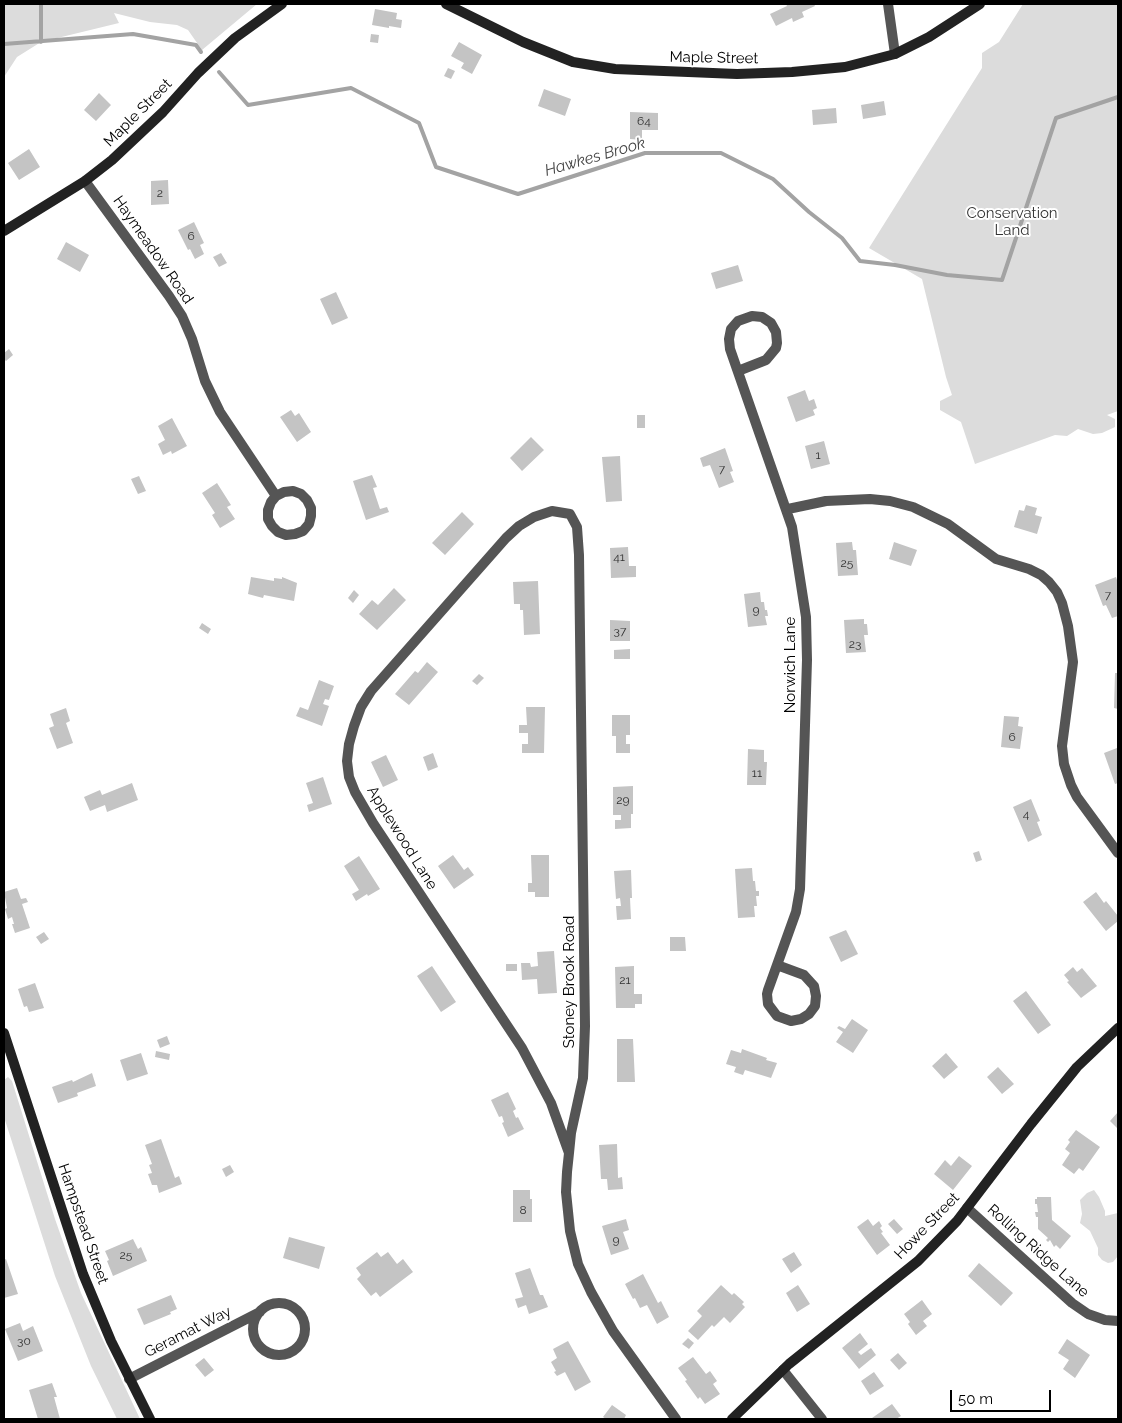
<!DOCTYPE html>
<html>
<head>
<meta charset="utf-8">
<style>
	body { margin:0 }
	#map { position:relative; width:1122px; height:1423px; overflow:hidden; background:#fff; font-family:Raleway,sans-serif }
	canvas { display:block }
	.frame { position:absolute; inset:0; border:5px solid #000; pointer-events:none }
	.scale { position:absolute; left:950px; top:1390px; width:101px; height:22px; box-sizing:border-box; border:2px solid #000; border-top:0; padding-left:6px; font-size:15px; line-height:18px; white-space:nowrap; color:#000; -webkit-text-stroke:4px #fff; paint-order:stroke }
</style>
</head>
<body>
<div id="map">
<canvas width="1122" height="1423"></canvas>
<div class="frame"></div>
<div class="scale">50 m</div>
</div>
<script>
const ctx = document.querySelector('canvas').getContext('2d');
ctx.lineJoin = 'round';
function fill(path, color) {
  ctx.fillStyle = color;
  ctx.fill(path, 'evenodd');
}
function toPath(rows) {
  const path = new Path2D();
  for (const r of rows) {
    if (r.length === 3) {
      path.moveTo(r[0] + r[2], r[1]);
      path.arc(r[0], r[1], r[2], 0, 2 * Math.PI);
      continue;
    }
    path.moveTo(r[0], r[1]);
    for (let i = 2; i < r.length; i += 2) path.lineTo(r[i], r[i + 1]);
  }
  return path;
}
function stroke(path, color, width, dash) {
  ctx.strokeStyle = color;
  ctx.lineWidth = width;
  ctx.lineCap = dash ? 'butt' : 'round';
  ctx.setLineDash(dash || []);
  ctx.stroke(path);
}
function write(font, color, halo, rows, align = 'center') {
  ctx.font = font + ' Raleway,sans-serif';
  ctx.lineWidth = 4;
  ctx.setLineDash([]);
  ctx.textBaseline = 'middle';
  ctx.strokeStyle = halo;
  ctx.fillStyle = color;
  for (const [text, x, y, turn = 0] of rows) {
    ctx.save();
    ctx.translate(x, y);
    ctx.rotate((+turn || 0) * Math.PI / 180);
    ctx.textAlign = isNaN(turn) ? turn : align;
    if (halo) ctx.strokeText(text, 0, 0);
    ctx.fillText(text, 0, 0);
    ctx.restore();
  }
}
const green = toPath([
	[4,4,257,4,202,50,188,30,177,25,150,22,114,13,119,23,41,42,17,57,4,77],
	[1023,4,1118,4,1118,411,1107,415,1115,419,1115,427,1102,433,1093,434,1078,429,1067,436,1055,435,975,464,961,422,940,410,940,401,952,395,946,377,922,279,869,248,982,68,982,53,999,42],
	[8,1077,12,1081,55,1219,81,1293,140,1419,117,1419,91,1366,55,1276,4,1117,4,1080],
	[1094,1190,1099,1197,1105,1211,1105,1216,1118,1213,1118,1256,1113,1262,1108,1263,1102,1260,1098,1255,1098,1248,1090,1231,1080,1223,1082,1214,1080,1200,1087,1193]
]);
const stream = toPath([
	[41,4,41,42],
	[4,44,133,34,196,45,201,52],
	[219,72,248,105,351,88,419,123,436,167,518,194,645,153,721,153,773,179,809,212,842,238,860,261,895,265,947,275,1002,280,1056,118,1118,97]
]);
const building = toPath([
	[786,4,814,4,815,6,802,12,804,17,793,22,792,18,776,26,770,14,787,6],
	[375,9,397,13,396,19,402,20,401,28,389,26,389,28,372,25],
	[371,34,379,35,378,43,370,42],
	[459,42,482,55,472,74,461,68,464,63,451,56],
	[448,68,455,71,451,79,444,76],
	[544,89,571,99,565,116,538,106],
	[99,93,111,105,96,121,84,110],
	[884,101,886,115,863,119,861,105],
	[836,108,837,123,813,125,812,110],
	[630,112,658,113,658,130,642,130,642,140,630,139],
	[29,149,40,167,19,180,8,163],
	[168,180,169,204,151,205,151,181],
	[194,222,204,243,200,245,204,254,195,259,190,249,188,250,178,230],
	[66,242,89,255,80,272,57,259],
	[221,253,227,263,219,267,213,257],
	[738,265,743,281,716,289,711,273],
	[336,292,348,318,332,325,320,299],
	[9,349,13,355,6,361,4,359,4,353],
	[805,390,809,401,814,399,817,408,813,410,815,415,796,422,787,397],
	[291,410,295,416,299,413,311,432,297,442,280,417],
	[637,415,645,415,645,428,637,428],
	[172,418,187,446,172,454,171,451,163,455,158,444,165,440,158,426],
	[531,437,544,450,522,471,510,458],
	[824,441,830,464,811,469,805,446],
	[725,448,733,471,730,472,734,482,719,488,710,465,703,467,700,458],
	[620,456,622,501,606,502,602,457],
	[372,475,377,487,373,488,380,509,387,507,389,512,366,520,353,481],
	[139,476,146,491,138,494,131,479],
	[217,483,231,505,227,507,235,519,220,528,212,515,215,513,202,493],
	[1026,505,1037,508,1035,515,1042,517,1037,534,1014,527,1019,510,1024,511],
	[462,512,474,524,445,555,432,543],
	[852,542,853,550,856,550,858,575,838,576,836,543],
	[894,542,917,550,911,566,889,559],
	[628,547,629,566,636,566,636,577,611,578,610,548],
	[251,577,274,581,274,578,282,579,282,577,297,583,294,601,264,595,263,598,248,594],
	[1116,577,1118,583,1118,616,1112,618,1106,605,1103,606,1095,585],
	[538,581,540,634,524,635,523,610,520,610,520,604,514,604,513,582],
	[394,588,406,600,377,630,359,614,372,600,378,605],
	[354,590,359,595,353,603,348,598],
	[760,592,761,602,764,602,765,610,767,610,768,616,765,616,767,625,748,627,744,594],
	[864,619,864,624,867,624,868,635,864,635,866,652,846,653,844,620],
	[610,620,630,621,630,641,610,641],
	[202,623,211,629,208,634,199,628],
	[630,649,630,659,614,659,614,650],
	[427,662,438,672,409,705,395,694,415,671,418,673],
	[1115,673,1118,673,1118,709,1114,708],
	[479,674,484,678,477,685,472,681],
	[319,680,334,686,329,700,325,699,323,704,329,706,322,726,296,716,300,707,308,710],
	[526,707,545,707,544,753,522,753,522,744,528,744,528,733,519,733,519,725,527,725],
	[66,708,70,721,66,723,73,743,57,749,49,728,54,726,50,714],
	[612,715,630,715,630,735,626,735,626,744,630,744,630,753,616,753,616,736,612,736],
	[1004,716,1019,717,1018,726,1023,727,1020,749,1001,747],
	[1117,748,1118,752,1118,783,1115,784,1104,753],
	[748,749,764,750,764,762,767,762,766,785,747,785],
	[433,753,438,767,428,771,423,757],
	[386,755,398,780,383,787,371,762],
	[323,777,332,804,309,812,307,805,313,803,306,783],
	[132,783,138,800,107,812,105,805,90,811,84,797,100,790,102,795],
	[633,786,633,814,631,814,631,828,615,829,615,820,621,820,621,815,613,815,613,787],
	[1031,799,1040,821,1037,822,1042,835,1028,842,1013,807],
	[979,851,982,860,976,862,973,853],
	[453,855,464,870,468,867,474,875,454,889,438,866],
	[531,855,549,855,549,897,535,897,535,892,528,892,528,883,532,883],
	[359,856,380,889,368,896,367,894,356,901,352,894,359,890,344,866],
	[752,868,753,881,755,881,756,891,759,891,759,896,756,896,757,906,754,906,755,917,738,918,735,869],
	[631,870,632,898,630,898,631,919,617,920,616,906,621,906,620,898,616,899,614,871],
	[17,888,21,899,26,898,28,902,22,904,30,928,15,933,12,924,14,924,12,917,8,919,5,909,7,908,4,892],
	[1096,892,1104,903,1106,901,1118,916,1118,921,1106,931,1083,902],
	[846,930,858,954,841,962,829,937],
	[44,932,49,939,41,944,36,937],
	[670,937,685,937,686,951,670,951],
	[554,951,557,993,538,994,537,979,522,980,521,963,530,963,531,967,538,966,537,952],
	[506,964,517,964,517,971,506,971],
	[432,966,456,1002,441,1012,417,976],
	[634,966,634,994,642,994,642,1004,635,1004,635,1008,616,1008,615,967],
	[1073,967,1077,972,1082,968,1097,986,1081,998,1067,982,1069,981,1064,975],
	[35,983,44,1008,29,1012,27,1006,24,1007,18,989],
	[1026,991,1051,1025,1038,1034,1013,1001],
	[852,1019,868,1030,853,1053,836,1042,843,1032,837,1028,839,1026,845,1029],
	[167,1036,170,1044,160,1048,157,1040],
	[617,1039,633,1039,635,1082,617,1082],
	[742,1049,767,1058,766,1060,777,1063,771,1078,745,1070,743,1075,734,1072,736,1067,726,1064,731,1050,741,1053],
	[156,1051,170,1054,169,1060,155,1057],
	[141,1053,148,1074,127,1081,120,1060],
	[946,1053,958,1067,944,1079,932,1066],
	[998,1067,1014,1084,1002,1094,987,1077],
	[92,1073,96,1086,77,1093,78,1096,58,1103,52,1087,72,1080,73,1082],
	[508,1092,516,1109,513,1111,516,1118,518,1117,524,1129,508,1137,502,1123,504,1122,502,1116,499,1117,491,1100],
	[1118,1112,1118,1129,1110,1121],
	[1076,1130,1100,1147,1083,1171,1079,1168,1074,1174,1062,1165,1070,1153,1065,1149,1070,1142,1068,1140],
	[161,1139,175,1178,179,1176,182,1184,159,1193,157,1185,152,1185,148,1174,152,1173,149,1165,152,1164,145,1145],
	[617,1144,618,1178,622,1177,623,1189,608,1190,607,1179,601,1179,599,1145],
	[959,1156,972,1166,953,1190,934,1174,945,1160,951,1166],
	[230,1165,234,1172,226,1177,222,1169],
	[513,1190,530,1190,530,1199,532,1199,532,1222,513,1222],
	[1037,1197,1051,1197,1052,1220,1071,1236,1060,1249,1056,1245,1054,1247,1050,1240,1048,1242,1046,1240,1048,1238,1038,1229,1038,1217,1036,1217,1035,1212,1038,1212,1037,1204,1035,1204,1035,1199,1037,1199],
	[626,1219,629,1230,623,1232,629,1249,611,1255,602,1226],
	[868,1219,873,1226,879,1221,882,1226,880,1228,883,1232,881,1233,890,1245,877,1255,857,1227],
	[894,1219,903,1229,897,1234,888,1224],
	[289,1237,325,1247,319,1269,283,1258],
	[133,1239,138,1249,141,1247,147,1261,113,1276,107,1261,109,1260,105,1251],
	[377,1252,381,1257,388,1252,397,1264,403,1259,413,1272,380,1297,376,1292,371,1296,357,1279,361,1275,356,1268],
	[794,1252,802,1265,791,1273,782,1259],
	[6,1259,18,1294,4,1298,4,1260],
	[979,1263,1013,1293,1001,1306,968,1276],
	[530,1268,540,1295,543,1295,548,1307,529,1314,526,1305,518,1308,515,1299,523,1297,515,1273],
	[643,1274,658,1303,661,1301,669,1317,657,1324,647,1305,640,1308,635,1298,633,1299,625,1284],
	[721,1285,732,1295,734,1293,744,1302,742,1304,745,1307,730,1323,724,1317,714,1327,712,1325,698,1340,688,1331,702,1316,697,1311],
	[798,1285,810,1304,797,1312,786,1293],
	[171,1295,177,1309,170,1312,171,1314,144,1325,137,1309],
	[922,1300,932,1314,923,1321,927,1326,916,1335,908,1324,910,1322,904,1314],
	[20,1323,23,1331,33,1326,43,1351,18,1361,5,1329],
	[860,1333,868,1344,858,1352,861,1355,871,1348,876,1355,859,1369,842,1348],
	[688,1338,694,1343,689,1349,682,1344],
	[1067,1339,1090,1355,1075,1378,1063,1369,1069,1360,1058,1353],
	[568,1341,591,1382,575,1391,565,1372,557,1376,554,1372,556,1371,551,1362,557,1358,553,1349],
	[898,1353,907,1363,899,1370,890,1360],
	[693,1357,706,1374,710,1371,717,1381,713,1384,720,1394,705,1404,700,1397,698,1399,685,1381,687,1380,678,1368],
	[204,1358,214,1370,205,1377,195,1365],
	[874,1372,884,1386,870,1395,861,1381],
	[52,1383,57,1397,54,1397,60,1419,38,1419,29,1390],
	[892,1404,901,1416,896,1419,873,1419,872,1418],
	[612,1405,626,1415,624,1419,606,1419,603,1417]
]);
const street = toPath([
	[888,4,895,54],
	[85,181,169,296,182,316,192,339,205,381,220,412,276,496,271,502,268,510,268,519,272,526,278,532,286,535,295,534,303,531,309,524,311,516,311,508,307,500,301,494,293,491,284,492,276,496],
	[738,371,766,360,776,348,777,343,776,332,771,323,762,317,752,316,738,321,731,329,729,339,730,349,792,527,806,617,807,660,800,889,796,912,777,965,768,990,767,994,768,1004,777,1016,791,1021,801,1019,809,1014,815,1006,816,996,814,986,804,975,777,965],
	[788,509,826,501,870,499,890,501,913,507,948,524,996,559,1029,569,1041,575,1049,582,1057,592,1062,603,1068,626,1073,662,1062,746,1064,764,1071,785,1077,797,1118,853],
	[569,1153,551,1103,522,1048,373,823,355,792,349,777,347,761,349,744,354,726,361,707,371,691,506,538,519,526,534,517,552,511,570,514,577,527,579,555,585,1026,583,1078,571,1133,569,1153,567,1172,566,1192,570,1231,578,1264,591,1292,613,1331,676,1419],
	[967,1208,1072,1303,1088,1314,1105,1320,1118,1321],
	[279,1329,26],
	[783,1370,822,1419],
	[129,1379,260,1312]
]);
const secondary = toPath([
	[446,4,523,42,573,62,615,69,737,74,792,72,845,67,895,54,929,37,980,4],
	[4,231,85,181,112,160,163,112,198,73,235,38,282,4],
	[4,1033,83,1274,111,1341,150,1419],
	[732,1419,789,1364,918,1261,957,1221,1031,1124,1077,1067,1118,1028]
]);
const numberNames = [
	["64",644,121],
	["2",160,193],
	["6",191,236],
	["1",818,455],
	["7",722,469],
	["41",619,557],
	["25",847,563],
	["7",1108,595],
	["9",756,610],
	["37",620,631],
	["23",855,644],
	["6",1012,737],
	["11",757,773],
	["29",623,800],
	["4",1026,814],
	["21",625,980],
	["8",523,1210],
	["9",616,1240],
	["25",126,1255],
	["30",24,1341]
];
const streetNames = [
	["Maple Street",714,58,1],
	["Maple Street",138,113,-45],
	["Haymeadow Road",153,250,55],
	["Norwich Lane",790,665,-90],
	["Applewood Lane",402,838,58],
	["Stoney Brook Road",569,982,-90],
	["Hampstead Street",83,1224,71],
	["Howe Street",927,1226,-46],
	["Rolling Ridge Lane",1038,1251,42],
	["Geramat Way",188,1332,-27]
];
const parkNames = [
	["Conservation",1012,213],
	["Land",1012,230]
];
const waterNames = [
	["Hawkes Brook",595,157,-16]
];
fill(green, '#dcdcdc');
stroke(stream, '#a3a3a3', 4);
fill(building, '#c4c4c4');
stroke(street, '#555', 10);
stroke(secondary, '#222', 10);
write('12px', '#313131', null, numberNames);
write('15px', '#000', '#fff', streetNames);
write('15px', '#333', '#fff', parkNames);
write('italic 16px', '#444', '#fff', waterNames);
</script>
</body>
</html>
